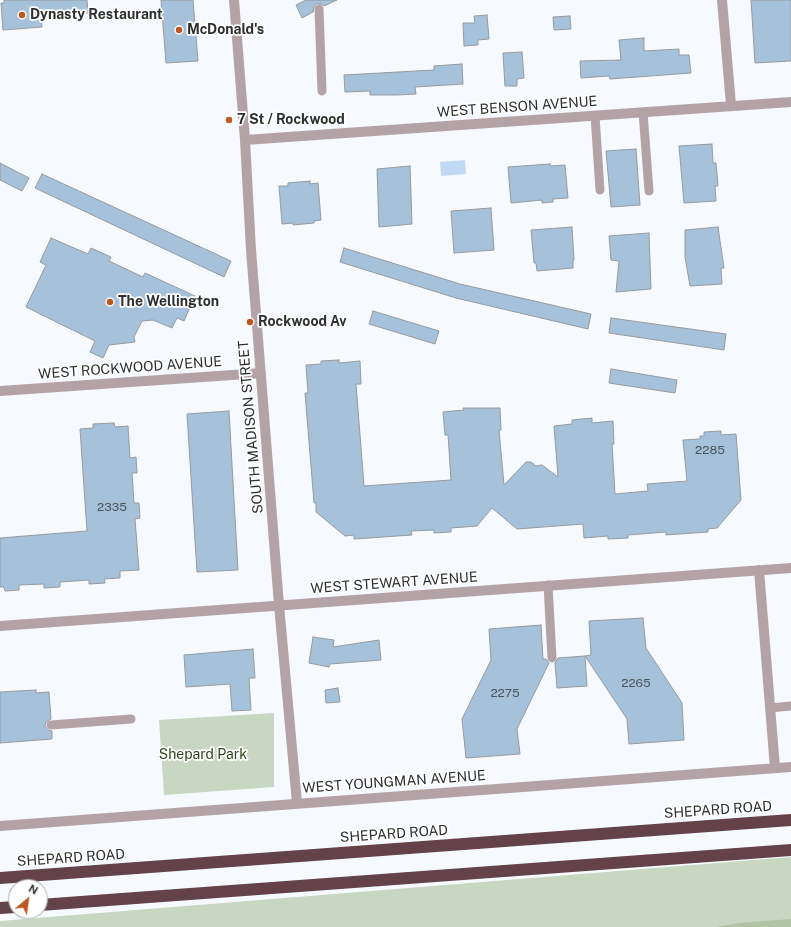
<!DOCTYPE html>
<html>
<head>
<meta charset="utf-8">
<style>
	body { margin:0 }
	#map { position:relative; width:791px; height:927px; overflow:hidden; background:#f6fafe; font-family:"Public Sans",sans-serif }
	canvas { display:block }
	.north { position:absolute; left:8px; top:879px; width:40px; height:40px; box-sizing:border-box; background:#fff; border:1px solid #abacac; border-radius:50%; rotate:29deg; font-size:11px; font-weight:700; line-height:16px; text-align:center; color:#2d2f30 }
	.north::after { content:''; display:block; margin:auto; width:14px; height:18px; background:#bc5922; clip-path:polygon(50% 0,100% 100%,50% 72%,0 100%) }
</style>
</head>
<body>
<div id="map">
<canvas width="791" height="927"></canvas>
<div class="north">N</div>
</div>
<script>
const ctx = document.querySelector('canvas').getContext('2d');
ctx.lineJoin = 'round';
function fill(path, color) {
  ctx.fillStyle = color;
  ctx.fill(path, 'evenodd');
}
function toPath(rows) {
  const path = new Path2D();
  for (const r of rows) {
    path.moveTo(r[0], r[1]);
    for (let i = 2; i < r.length; i += 2) path.lineTo(r[i], r[i + 1]);
  }
  return path;
}
function stroke(path, color, width, dash) {
  ctx.strokeStyle = color;
  ctx.lineWidth = width;
  ctx.lineCap = dash ? 'butt' : 'round';
  ctx.setLineDash(dash || []);
  ctx.stroke(path);
}
function write(font, color, halo, rows, align = 'center') {
  ctx.font = font + ' "Public Sans",sans-serif';
  ctx.lineWidth = 3.5;
  ctx.setLineDash([]);
  ctx.textBaseline = 'middle';
  ctx.strokeStyle = halo;
  ctx.fillStyle = color;
  for (const [text, x, y, turn = 0] of rows) {
    ctx.save();
    ctx.translate(x, y);
    ctx.rotate((+turn || 0) * Math.PI / 180);
    ctx.textAlign = isNaN(turn) ? turn : align;
    if (halo) ctx.strokeText(text, 0, 0);
    ctx.fillText(text, 0, 0);
    ctx.restore();
  }
}
const green = toPath([
	[274,713,274,787,164,795,159,720],
	[791,857,791,927,0,927,0,921]
]);
const forest = toPath([
	[791,919,791,927,717,927,739,923]
]);
const water = toPath([
	[465,160,466,174,441,176,440,162]
]);
const building = toPath([
	[4,0,87,0,88,13,41,16,42,27,3,30,1,3,4,3,4,0],
	[161,0,193,0,198,61,166,63,161,0],
	[306,0,337,0,324,6,321,4,316,4,314,7,313,12,302,18,296,5,306,0],
	[751,0,791,0,791,61,755,63,751,0],
	[487,15,489,39,478,40,478,45,464,46,463,23,475,23,474,16,487,15],
	[570,16,571,29,554,30,553,17,570,16],
	[644,38,644,51,679,49,679,55,689,55,691,73,610,79,609,76,581,78,580,61,621,60,619,40,644,38],
	[522,52,524,78,517,79,517,86,505,86,503,53,522,52],
	[462,64,463,84,415,87,416,94,397,95,370,95,370,91,345,92,344,75,434,70,434,66,462,64],
	[712,144,713,163,716,163,718,186,715,186,716,201,684,203,679,146,712,144],
	[636,149,640,205,611,207,606,151,636,149],
	[0,163,29,178,22,191,0,180,0,163],
	[550,164,550,166,565,165,568,198,553,199,553,202,542,203,542,200,511,203,508,167,550,164],
	[410,166,412,224,379,227,377,169,410,166],
	[42,174,231,261,224,277,35,188,42,174],
	[310,181,310,184,318,183,321,220,314,221,314,223,293,225,293,223,282,224,279,186,288,186,288,183,310,181],
	[491,208,494,250,454,253,451,211,491,208],
	[572,227,574,260,573,261,573,268,537,271,536,263,534,263,531,230,572,227],
	[718,227,724,268,721,268,722,284,690,286,685,257,685,230,718,227],
	[649,233,651,289,616,292,619,261,611,260,609,236,649,233],
	[51,238,88,254,91,248,111,257,109,261,143,277,145,273,195,296,184,321,177,318,172,328,153,320,142,321,134,337,135,342,109,345,103,358,90,352,95,341,26,307,46,265,40,262,51,238],
	[344,248,460,284,591,314,588,329,456,298,340,262,344,248],
	[373,311,439,331,435,344,369,324,373,311],
	[611,318,726,334,724,350,609,333,611,318],
	[339,360,339,363,360,361,361,384,356,384,364,486,451,480,448,435,445,435,443,412,464,410,463,408,500,408,501,430,499,430,504,485,526,462,531,462,536,466,542,465,558,477,554,426,572,424,572,420,592,418,592,423,613,421,614,444,612,444,615,494,648,491,647,484,687,481,683,440,700,439,700,436,704,436,704,432,721,431,721,435,736,434,741,500,717,528,708,529,708,532,666,535,666,532,628,535,628,538,608,539,608,536,584,538,583,524,517,529,492,508,477,526,451,528,451,532,434,533,434,530,411,531,412,535,354,539,354,535,345,536,316,512,316,503,314,503,305,393,308,393,306,365,321,364,321,361,339,360],
	[611,369,677,380,675,393,609,383,611,369],
	[229,411,238,570,197,572,187,414,229,411],
	[114,423,115,427,128,426,130,458,136,457,137,473,132,473,134,503,139,503,140,518,135,519,139,570,120,571,120,578,104,579,105,583,89,584,89,580,60,582,60,587,44,588,44,584,19,585,19,590,5,591,4,587,0,587,0,538,87,531,80,429,93,428,93,424,114,423],
	[643,618,646,648,682,703,684,740,629,744,627,719,585,656,591,655,589,621,643,618],
	[541,625,543,659,546,659,549,663,517,729,520,754,466,758,462,719,491,660,489,629,541,625],
	[313,637,334,640,333,647,379,640,381,660,330,664,329,667,309,663,313,637],
	[253,649,255,678,249,678,251,710,232,711,230,684,186,687,184,655,253,649],
	[585,656,587,686,557,688,555,663,558,658,585,656],
	[338,688,340,702,326,703,325,690,338,688],
	[36,690,36,693,49,692,51,719,46,722,45,726,48,730,52,731,52,739,0,743,0,692,36,690]
]);
const lane = toPath([
	[319,9,322,91],
	[643,112,649,191],
	[595,116,600,190],
	[548,585,552,658],
	[770,708,791,706],
	[51,725,131,719]
]);
const street = toPath([
	[234,0,245,140,251,250,279,605,297,803],
	[722,0,731,105],
	[245,140,791,102],
	[0,391,261,373],
	[759,570,775,768],
	[0,626,791,568],
	[0,826,791,767]
]);
const highway = toPath([
	[0,878,791,820],
	[40,905,791,850],
	[0,908,16,907]
]);
const markers = [
	[22,15,4,"#bc5922"],
	[179,30,4,"#bc5922"],
	[229,120,4,"#bc5922"],
	[110,302,4,"#bc5922"],
	[250,322,4,"#bc5922"]
];
const numberNames = [
	["2285",710,450],
	["2335",112,507],
	["2265",636,683],
	["2275",505,693]
];
const poiNames = [
	["Dynasty Restaurant",30,15],
	["McDonald's",187,30],
	["7 St / Rockwood",237,120],
	["The Wellington",118,302],
	["Rockwood Av",258,322]
];
const streetNames = [
	["WEST BENSON AVENUE",517,107,-4],
	["WEST ROCKWOOD AVENUE",130,368,-4],
	["SOUTH MADISON STREET",251,427,-95],
	["WEST STEWART AVENUE",394,583,-4],
	["WEST YOUNGMAN AVENUE",394,782,-4],
	["SHEPARD ROAD",718,810,-4],
	["SHEPARD ROAD",394,834,-4],
	["SHEPARD ROAD",71,858,-4]
];
const parkNames = [
	["Shepard Park",203,755]
];
fill(green, '#c8d7c1');
fill(forest, '#b1c4a6');
fill(water, '#c2d9f5');
fill(building, '#a6c1da');
stroke(building, '#969a9e', 1);
stroke(lane, '#b4a3a6', 9);
stroke(street, '#b4a3a6', 10);
stroke(highway, '#634349', 12);
for (const [x, y, r, color] of markers) {
  const dot = new Path2D();
  dot.arc(x, y, r, 0, 2 * Math.PI);
  ctx.fillStyle = color;
  ctx.fill(dot);
  stroke(dot, '#fff', 1.5);
}
write('12px', '#4b545a', null, numberNames);
write('bold 14px', '#2d2f30', '#fff', poiNames, 'left');
write('14px', '#2d2f30', '#fff', streetNames);
write('14px', '#2d481c', '#fff', parkNames);
</script>
</body>
</html>
